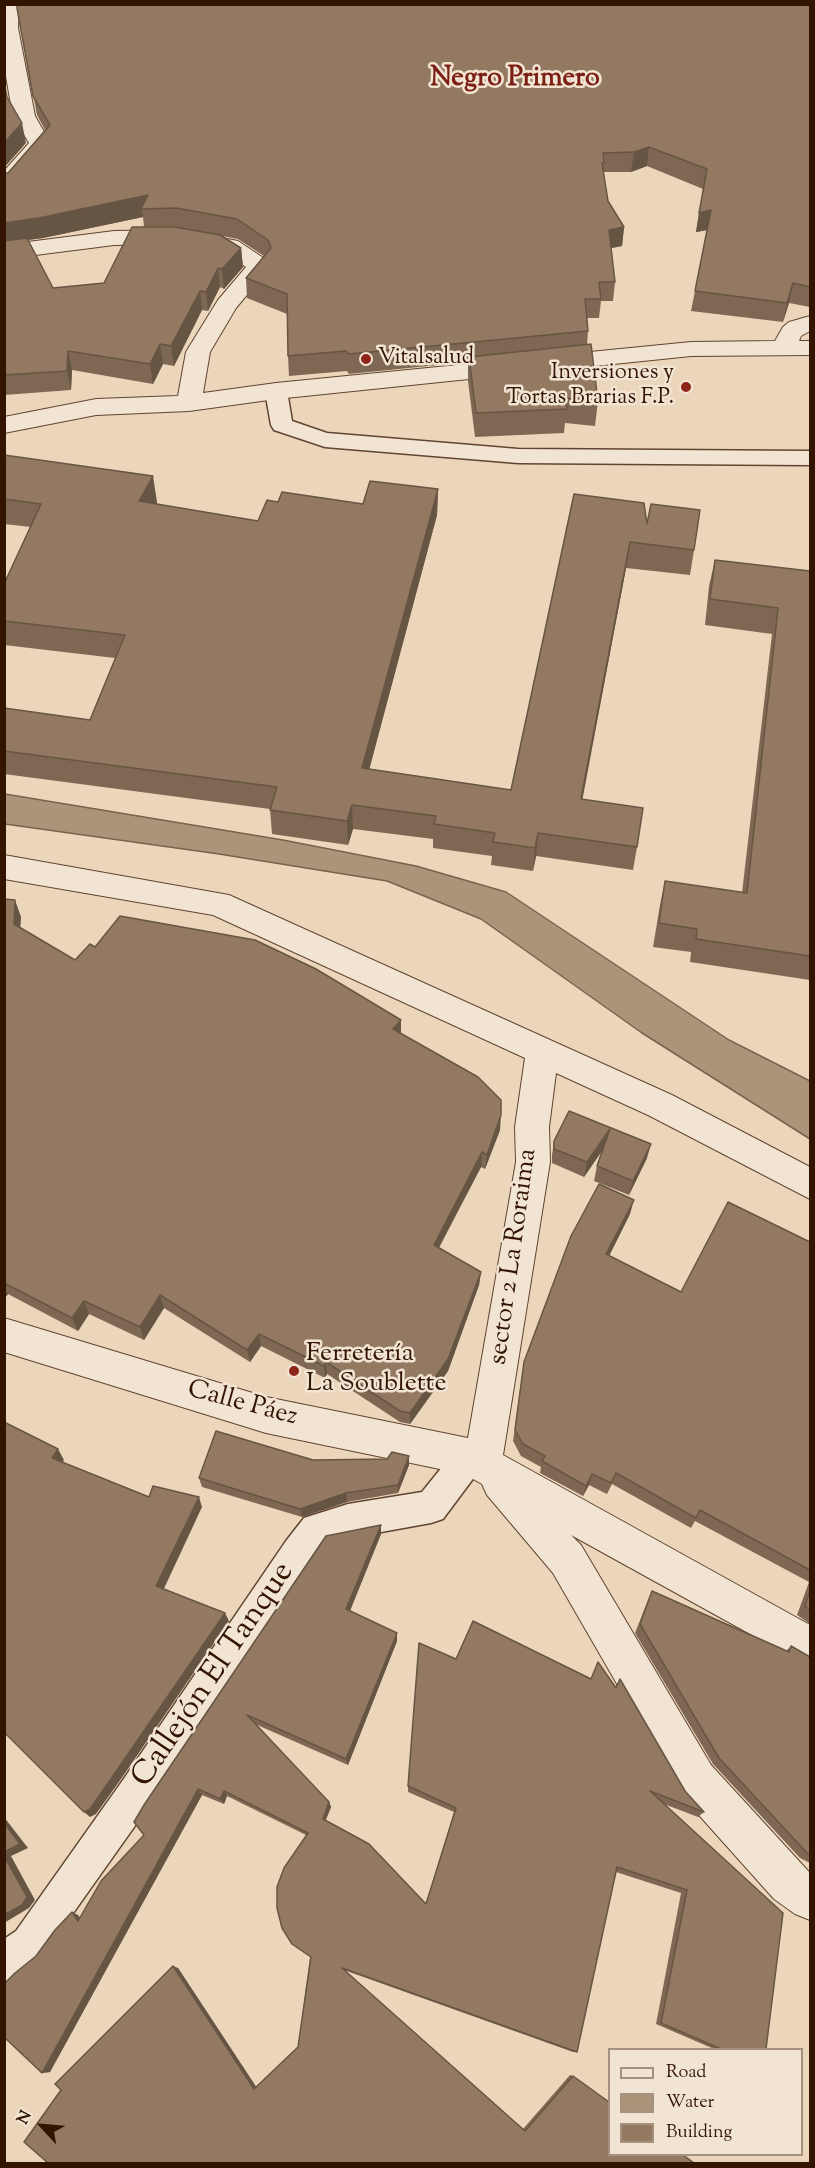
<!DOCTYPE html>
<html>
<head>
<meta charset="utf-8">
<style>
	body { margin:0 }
	#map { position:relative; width:815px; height:2168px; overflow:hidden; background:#ebd6bb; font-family:"Sorts Mill Goudy",serif }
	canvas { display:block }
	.frame { position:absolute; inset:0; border:6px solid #331400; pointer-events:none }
	.legend { position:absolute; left:608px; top:2048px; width:195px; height:108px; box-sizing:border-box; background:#f2e4d3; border:2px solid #a6917f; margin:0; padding:8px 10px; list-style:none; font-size:18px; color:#331400 }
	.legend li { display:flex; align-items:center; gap:12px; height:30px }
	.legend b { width:30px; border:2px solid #a6917f }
	.north { position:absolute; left:12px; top:2096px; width:60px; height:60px; -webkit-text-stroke:4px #f2e4d3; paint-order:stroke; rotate:296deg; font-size:16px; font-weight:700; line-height:24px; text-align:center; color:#331400 }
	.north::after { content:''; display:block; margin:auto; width:21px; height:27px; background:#331400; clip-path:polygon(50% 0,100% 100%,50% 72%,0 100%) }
</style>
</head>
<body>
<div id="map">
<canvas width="815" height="2168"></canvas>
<div class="frame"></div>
<ul class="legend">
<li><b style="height:8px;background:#f2e4d3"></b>Road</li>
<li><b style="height:16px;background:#ac947b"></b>Water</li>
<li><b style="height:16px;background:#937961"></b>Building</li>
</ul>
<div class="north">N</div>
</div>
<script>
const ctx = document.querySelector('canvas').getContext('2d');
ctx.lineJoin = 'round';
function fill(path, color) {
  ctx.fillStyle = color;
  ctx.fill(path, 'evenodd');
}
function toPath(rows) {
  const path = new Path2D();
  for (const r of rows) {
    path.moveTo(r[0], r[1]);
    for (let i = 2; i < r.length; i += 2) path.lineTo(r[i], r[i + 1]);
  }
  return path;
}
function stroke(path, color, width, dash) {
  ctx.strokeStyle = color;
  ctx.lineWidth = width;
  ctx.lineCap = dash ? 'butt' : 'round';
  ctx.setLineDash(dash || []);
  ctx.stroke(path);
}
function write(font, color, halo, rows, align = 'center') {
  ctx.font = font + ' "Sorts Mill Goudy",serif';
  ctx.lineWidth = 5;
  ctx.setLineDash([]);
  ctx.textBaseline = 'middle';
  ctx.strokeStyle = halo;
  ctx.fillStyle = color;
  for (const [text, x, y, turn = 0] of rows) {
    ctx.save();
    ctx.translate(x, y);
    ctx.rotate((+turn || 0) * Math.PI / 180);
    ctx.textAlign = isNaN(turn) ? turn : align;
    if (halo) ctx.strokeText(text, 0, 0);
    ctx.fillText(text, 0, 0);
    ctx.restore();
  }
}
const water = toPath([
	[5,794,283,840,416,866,506,892,729,1040,810,1081,810,1139,642,1033,481,919,387,881,219,854,5,824,5,794]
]);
const service = toPath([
	[276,384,283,386,287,391,292,421,327,433,518,449,810,451,810,465,518,463,325,447,274,430,271,425,265,391,269,386,276,384],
	[470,1441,481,1446,486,1457,481,1468,443,1519,431,1523,348,1538,326,1544,149,1806,42,1957,17,1976,4,1982,4,1939,16,1931,123,1780,286,1541,304,1518,348,1504,422,1492,459,1446,470,1441]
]);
const minor = toPath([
	[4,4,19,4,18,28,35,116,51,144,12,190,4,191,4,171,29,143,13,116,4,65,4,4],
	[178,230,238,241,268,261,271,266,236,308,210,352,203,393,276,383,691,342,775,341,783,327,789,322,810,316,810,331,801,336,799,341,810,341,810,355,691,356,276,399,189,411,96,415,4,433,4,417,96,399,178,396,186,352,218,300,246,267,223,252,178,244,114,245,4,259,4,245,114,231,178,230],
	[4,855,229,895,672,1095,810,1167,810,1199,648,1115,556,1073,549,1127,550,1162,503,1455,810,1625,810,1667,571,1535,581,1545,711,1765,810,1873,810,1920,795,1914,774,1899,681,1795,553,1573,487,1495,482,1484,464,1474,266,1433,4,1352,4,1318,266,1397,468,1438,516,1162,515,1127,525,1058,213,915,4,879,4,855]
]);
const wall = toPath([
	[810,4,810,307,789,303,783,322,691,311,707,230,696,232,703,189,647,166,631,172,603,172,608,201,624,227,622,246,611,248,615,282,613,301,601,301,599,318,587,318,588,331,587,345,598,401,595,426,565,423,564,433,475,437,468,381,468,362,349,374,347,371,289,376,288,356,287,314,247,298,246,278,264,256,238,239,222,236,241,248,243,267,224,289,220,287,208,311,202,310,174,366,163,364,153,384,72,370,71,390,4,395,4,173,8,173,45,130,37,115,17,8],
	[143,217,144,227,104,283,53,288,28,240,43,238],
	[4,455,157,502,156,504,258,521,278,502,363,504,438,489,437,515,369,769,511,790,574,494,647,524,694,550,690,575,626,568,582,799,637,847,633,870,536,856,533,871,491,865,492,856,433,848,433,839,353,829,348,845,272,834,270,809,4,774,4,708,90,720,115,658,4,645,4,584,31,527,4,524],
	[715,560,810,571,810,980,690,962,691,952,653,947,660,905,665,881,742,893,772,634,705,625,709,586],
	[4,899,21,917,20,928,75,960,95,947,401,1020,401,1034,500,1130,485,1169,481,1167,439,1248,481,1272,479,1285,448,1371,410,1424,400,1422,327,1374,325,1378,261,1346,250,1362,164,1308,144,1340,89,1314,78,1331,8,1294,4,1299],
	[554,1141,647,1158,629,1195,594,1181,597,1166,602,1150,584,1177,552,1163,552,1155],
	[630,1214,609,1256,681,1292,810,1242,810,1624,797,1615,809,1582,695,1521,691,1528,612,1484,607,1494,589,1485,583,1496,540,1473,541,1467,521,1456,513,1441,522,1375],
	[313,1460,409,1465,398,1493,347,1502,302,1517,202,1487,199,1478],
	[381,1525,381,1534,350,1611,397,1641,348,1765,255,1724,329,1802,331,1807,326,1820,426,1904,454,1812,408,1792,408,1786,456,1659,590,1679,615,1687,620,1679,685,1791,704,1812,698,1817,664,1804,766,2049,714,2049,656,2024,681,1893,616,1872,577,2052,573,2052,344,1970,523,2129,570,2075,573,2076,694,2163,48,2163,178,1968,256,2087,298,2047,310,1957,292,1944,306,1835,227,1796,224,1804,202,1795,50,2072,42,2073,36,1956,78,1915,80,1918],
	[652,1591,786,1651,791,1646,810,1657,810,1863,800,1858,713,1764,635,1633,648,1600]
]);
const shadedWall = toPath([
	[22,123,26,143,4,168,4,143],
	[649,147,647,166,631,172,634,152],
	[148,195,141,209,143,217,43,238,4,243,4,223],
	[711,210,708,230,696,232,699,213],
	[624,227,622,246,607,249,609,230],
	[241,248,243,267,224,289,222,269],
	[218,268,220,287,208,311,206,292],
	[793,283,789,303,783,322,787,303],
	[200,291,202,310,174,366,171,346],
	[160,344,163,364,153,384,150,364],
	[68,351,72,370,71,390,67,371],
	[153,476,157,502,144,527,139,501],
	[438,489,437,515,363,793,362,768],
	[630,542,626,568,578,823,581,799],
	[352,805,353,829,348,845,347,821],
	[538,833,536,856,533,871,535,848],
	[15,900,21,917,19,941,14,924],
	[401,1020,401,1036,393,1029],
	[501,1115,500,1130,485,1169,487,1155],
	[610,1129,607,1144,584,1177,587,1162],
	[651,1144,647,1158,629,1195,633,1181],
	[482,1152,481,1167,433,1258,434,1245],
	[634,1200,630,1214,603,1268,606,1254],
	[481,1272,479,1285,448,1371,410,1424,410,1413],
	[4,1288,8,1294,4,1299],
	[160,1295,164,1308,144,1340,140,1327],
	[84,1301,89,1314,78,1331,72,1318],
	[259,1334,261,1346,250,1362,247,1350],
	[326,1362,327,1374,325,1378,324,1366],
	[58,1449,64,1460,59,1469,52,1458],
	[409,1456,409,1465,398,1493,398,1485],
	[592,1474,589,1485,583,1496,586,1486],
	[346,1493,347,1502,302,1517,300,1509],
	[199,1497,202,1507,161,1595,156,1586],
	[381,1525,381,1534,347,1618,346,1609],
	[225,1613,229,1621,121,1779,96,1814,90,1817,84,1812],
	[397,1633,397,1641,348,1765,346,1759],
	[198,1789,202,1795,50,2072,42,2073],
	[224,1791,227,1796,224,1804,220,1799],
	[329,1802,331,1807,324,1823,323,1819],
	[4,1817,28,1848,11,1856,35,1900,29,1908,4,1923],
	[72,1912,78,1915,85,1924,78,1921],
	[173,1966,178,1968,257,2088,254,2089]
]);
const building = toPath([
	[17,4,810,4,810,287,793,283,787,303,695,291,711,210,699,213,707,169,649,147,634,152,603,153,604,162,602,163,608,201,624,227,609,230,615,282,599,282,601,299,585,299,588,331,349,354,346,351,288,356,287,294,246,278,271,248,268,240,237,219,176,208,141,209,148,195,39,218,4,223,4,173,8,173,50,125,33,96,17,8,17,4],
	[4,84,7,97,22,123,4,143,4,84],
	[132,227,175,227,220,235,241,248,222,269,218,268,206,292,200,291,171,346,160,344,150,364,68,351,67,371,4,375,4,241,27,238,53,288,104,283,132,227],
	[591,344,598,401,565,398,567,409,476,413,469,357,591,344],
	[4,455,153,476,139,501,258,521,267,500,278,502,282,492,363,504,370,481,438,489,362,768,511,790,574,494,644,503,647,524,651,504,700,510,694,550,630,542,581,799,643,808,637,847,538,833,535,848,493,842,495,833,434,824,436,816,352,805,347,821,270,810,277,787,4,751,4,708,90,720,125,635,4,621,4,584,41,504,4,499,4,455],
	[715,560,810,571,810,956,696,939,697,929,659,923,665,881,747,893,778,608,710,599,715,560],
	[4,899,15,900,14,924,75,960,90,944,95,947,120,916,255,940,316,969,401,1020,393,1029,478,1077,501,1100,501,1115,487,1155,482,1152,434,1245,481,1272,448,1359,410,1413,400,1411,326,1362,324,1366,259,1334,247,1350,160,1295,140,1327,84,1301,72,1318,4,1283,4,899],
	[569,1111,651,1144,633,1181,597,1166,610,1129,587,1162,554,1149,554,1141,569,1111],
	[599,1184,634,1200,606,1254,681,1292,728,1202,810,1242,810,1570,700,1510,696,1518,616,1473,611,1483,592,1474,586,1486,542,1461,545,1456,523,1444,515,1430,524,1362,571,1236,599,1184],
	[4,1422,58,1449,52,1458,149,1497,153,1486,199,1497,156,1586,225,1613,115,1773,90,1809,84,1812,4,1732,4,1422],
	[216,1431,313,1460,387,1459,392,1452,409,1456,398,1485,346,1493,300,1509,199,1478,216,1431],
	[381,1525,346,1609,397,1633,346,1759,247,1715,329,1802,323,1819,369,1844,426,1904,456,1808,408,1786,419,1643,456,1659,473,1621,591,1679,598,1662,616,1688,620,1679,685,1791,704,1812,650,1791,783,1913,766,2049,721,2049,661,2023,687,1890,617,1867,577,2052,342,1968,525,2131,573,2076,609,2102,609,2154,682,2154,694,2163,48,2163,24,2142,61,2090,55,2084,173,1966,254,2089,298,2047,311,1957,292,1944,282,1928,277,1908,277,1887,284,1868,308,1833,224,1791,220,1799,198,1789,42,2073,4,2037,4,1984,15,1973,36,1956,55,1930,72,1912,78,1921,101,1881,144,1835,134,1822,144,1805,326,1536,381,1525],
	[810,1590,810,1610,805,1606,810,1590],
	[652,1591,789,1652,791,1646,810,1657,810,1855,808,1854,719,1758,640,1624,652,1591],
	[4,1823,20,1844,4,1852,4,1823],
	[4,1856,27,1897,22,1905,4,1915,4,1856]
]);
const markers = [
	[366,359,6,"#8f2418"],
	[686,387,6,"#8f2418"],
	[294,1371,6,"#8f2418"]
];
const farPoinames = [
	["Vitalsalud",378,359],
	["Inversiones y",674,374,"right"],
	["Tortas Brarias F.P.",674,399,"right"]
];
const streetNames = [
	["sector 2 La Roraima",515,1257,-82],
	["Calle Páez",242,1405,15]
];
const poiNames = [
	["Ferretería",306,1356],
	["La Soublette",306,1386]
];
const farDistrictnames = [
	["Negro Primero",515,80]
];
const nearStreetnames = [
	["Callejón El Tanque",215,1676,-56]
];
fill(water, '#ac947b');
stroke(water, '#7c614a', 1.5);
stroke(service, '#61442f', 3);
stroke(minor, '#61442f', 2);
fill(service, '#f2e4d3');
fill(minor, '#f2e4d3');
fill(wall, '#7e6853');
fill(shadedWall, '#675544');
fill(building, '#937961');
stroke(building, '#675544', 1.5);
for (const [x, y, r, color] of markers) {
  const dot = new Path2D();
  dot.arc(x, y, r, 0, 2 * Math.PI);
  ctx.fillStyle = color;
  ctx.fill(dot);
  stroke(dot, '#f2e4d3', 2);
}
write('22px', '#331400', '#f2e4d3', farPoinames, 'left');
write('26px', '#331400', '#f2e4d3', streetNames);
write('26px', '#331400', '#f2e4d3', poiNames, 'left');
write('bold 27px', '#7a1f14', '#f2e4d3', farDistrictnames);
write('32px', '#331400', '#f2e4d3', nearStreetnames);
</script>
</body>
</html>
